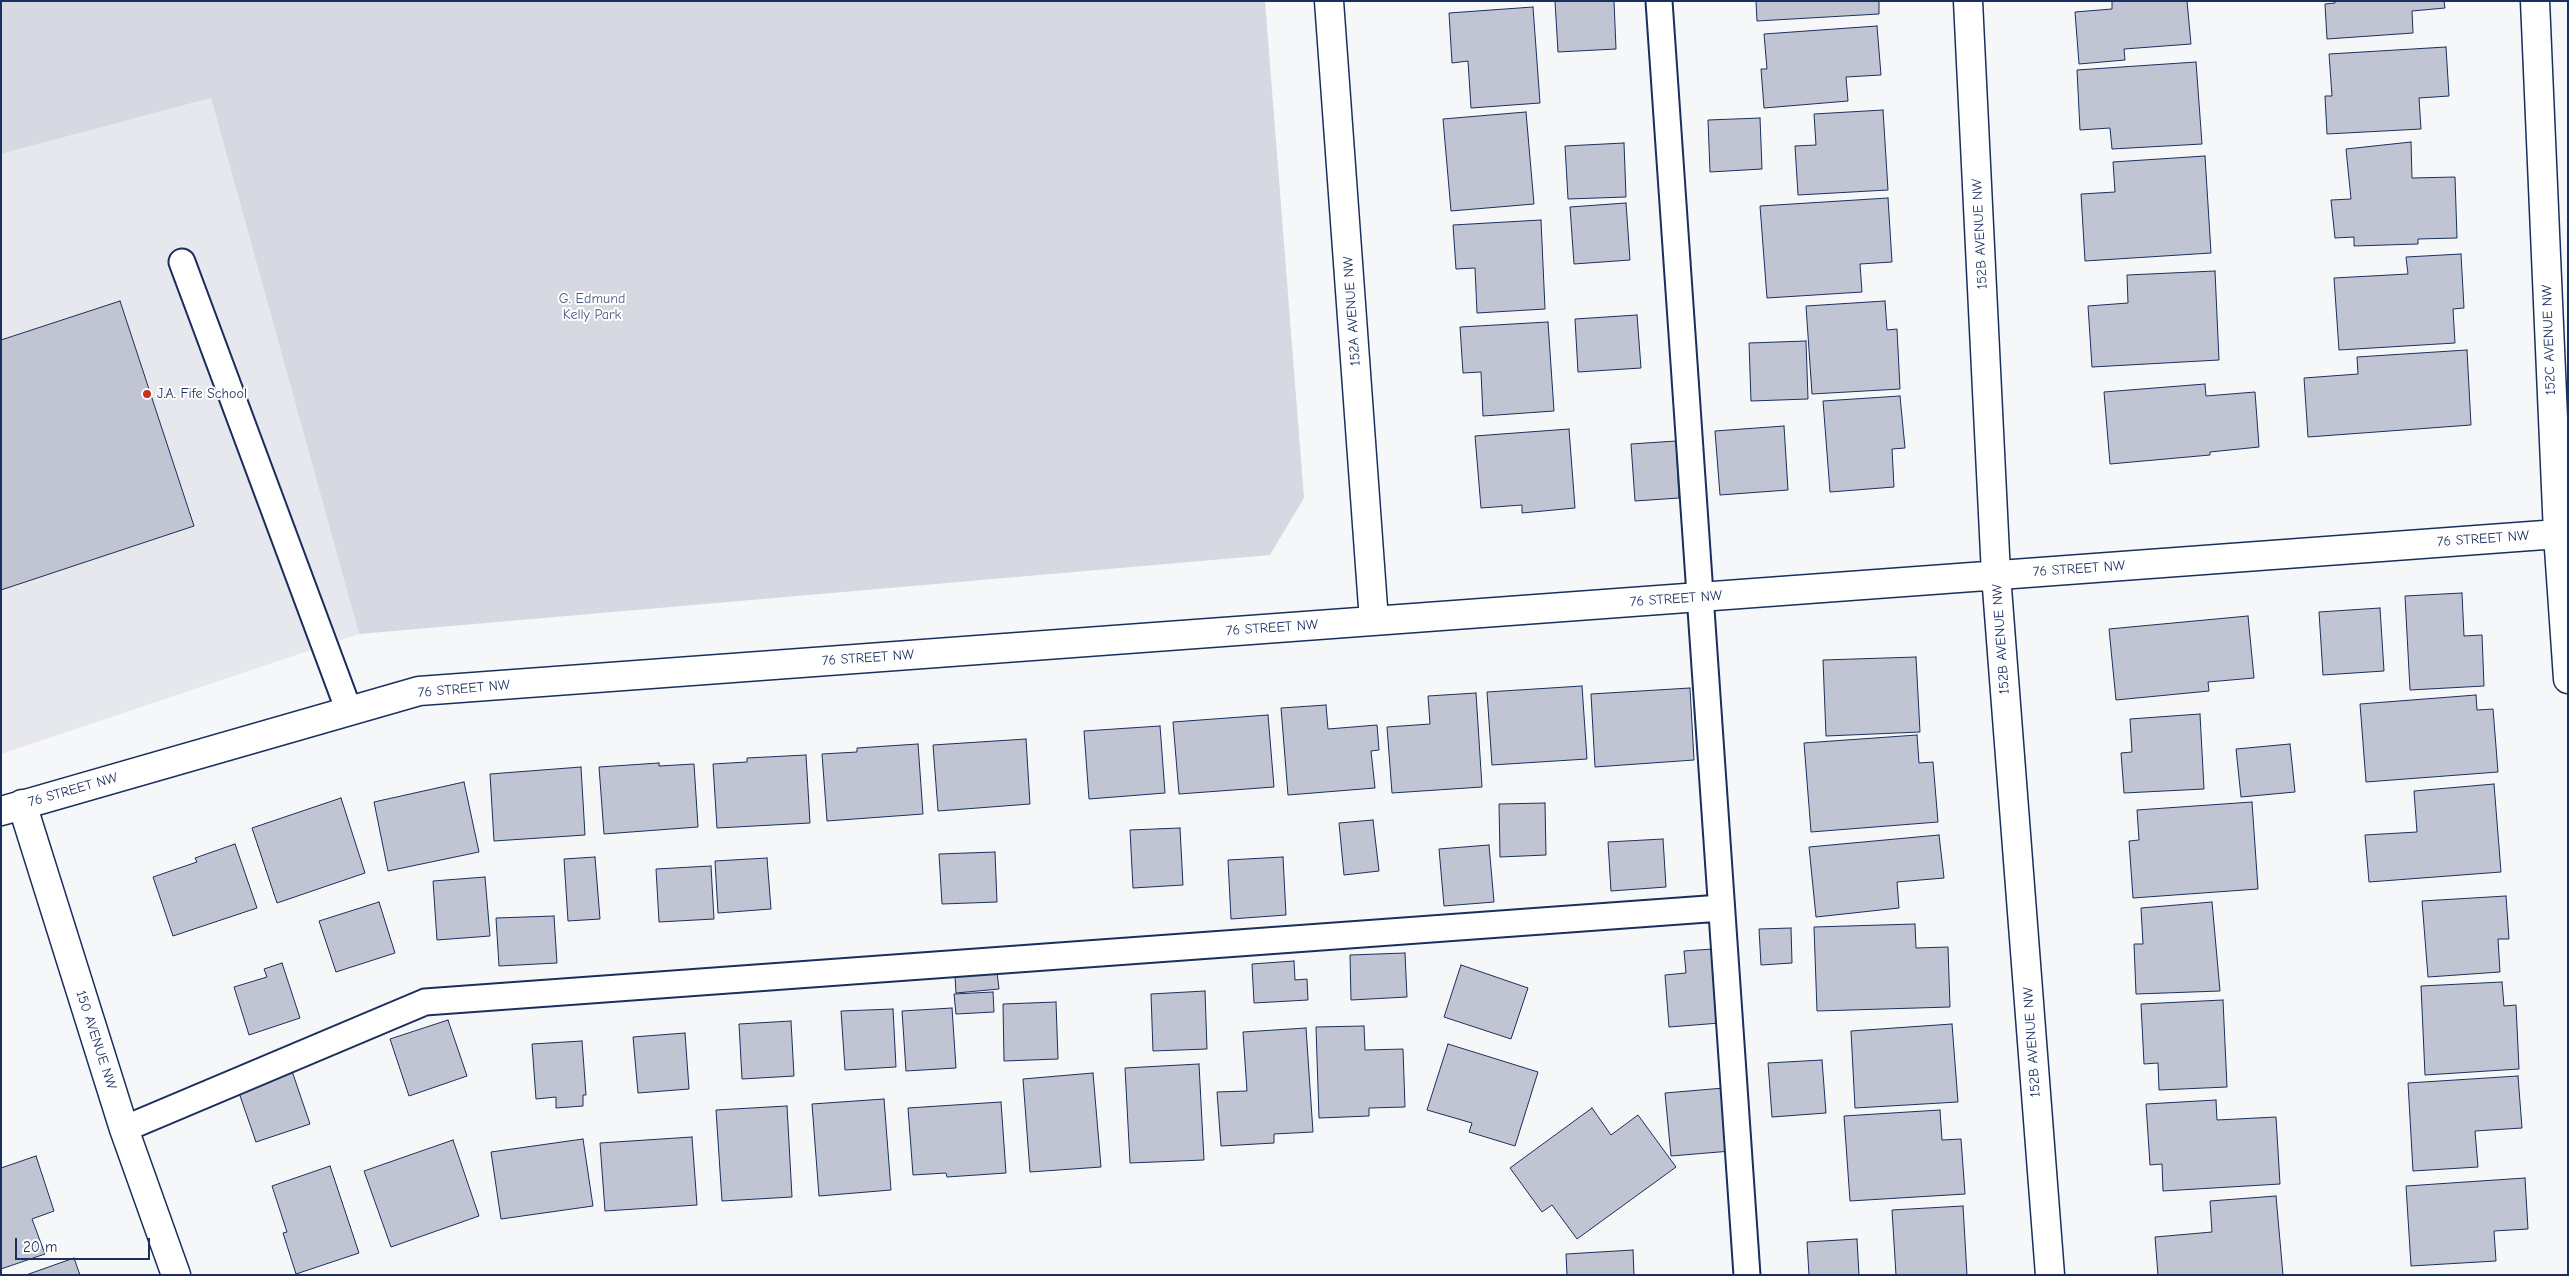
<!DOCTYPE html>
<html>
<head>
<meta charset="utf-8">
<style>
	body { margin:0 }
	#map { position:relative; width:2569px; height:1276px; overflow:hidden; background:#f6f7f9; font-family:"Comic Neue",sans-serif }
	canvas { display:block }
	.frame { position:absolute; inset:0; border:2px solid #1b2f5e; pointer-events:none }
	.scale { position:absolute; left:15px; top:1238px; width:135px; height:22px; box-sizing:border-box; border:2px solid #1b2f5e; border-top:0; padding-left:6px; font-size:15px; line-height:18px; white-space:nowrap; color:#1b2f5e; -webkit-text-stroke:4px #fff; paint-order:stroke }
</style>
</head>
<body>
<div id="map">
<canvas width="2569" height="1276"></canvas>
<div class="frame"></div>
<div class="scale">20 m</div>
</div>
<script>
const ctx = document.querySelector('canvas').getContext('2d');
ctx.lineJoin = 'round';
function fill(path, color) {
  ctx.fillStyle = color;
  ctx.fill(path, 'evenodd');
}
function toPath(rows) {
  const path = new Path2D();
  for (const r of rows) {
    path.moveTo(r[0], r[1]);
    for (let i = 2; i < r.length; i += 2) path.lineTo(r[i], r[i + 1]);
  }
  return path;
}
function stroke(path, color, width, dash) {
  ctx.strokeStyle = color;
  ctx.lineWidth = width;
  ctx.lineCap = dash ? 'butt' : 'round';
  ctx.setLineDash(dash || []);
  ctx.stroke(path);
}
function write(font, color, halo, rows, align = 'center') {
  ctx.font = font + ' "Comic Neue",sans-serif';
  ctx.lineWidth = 4;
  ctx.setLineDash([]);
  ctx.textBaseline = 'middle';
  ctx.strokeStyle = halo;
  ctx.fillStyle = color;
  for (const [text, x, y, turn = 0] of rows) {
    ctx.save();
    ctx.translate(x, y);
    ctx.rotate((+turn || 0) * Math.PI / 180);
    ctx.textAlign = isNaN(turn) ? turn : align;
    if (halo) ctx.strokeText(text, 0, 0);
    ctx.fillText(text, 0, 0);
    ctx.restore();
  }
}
const built = toPath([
	[211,98,359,634,1,754,1,154]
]);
const green = toPath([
	[1,1,1265,1,1304,498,1270,555,359,634,211,98,1,154]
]);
const building = toPath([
	[1555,1,1614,1,1616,49,1558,52,1555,1],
	[1756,1,1879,1,1879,14,1757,21,1756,1],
	[2112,1,2187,1,2191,44,2124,49,2125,60,2079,64,2075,12,2112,9,2112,1],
	[2335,1,2444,1,2445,8,2412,11,2413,33,2327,39,2325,4,2335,3,2335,1],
	[1533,7,1540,103,1471,108,1468,61,1452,63,1449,13,1533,7],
	[1877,26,1881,75,1846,77,1848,101,1764,108,1761,69,1767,69,1764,34,1877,26],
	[2446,47,2449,96,2419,98,2421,129,2327,134,2325,96,2332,96,2329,54,2446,47],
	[2196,62,2202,144,2112,149,2110,128,2080,130,2077,70,2196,62],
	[1883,110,1888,190,1798,195,1795,146,1816,145,1814,114,1883,110],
	[1526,112,1534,204,1451,211,1443,119,1526,112],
	[1760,118,1762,169,1710,172,1708,120,1760,118],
	[2411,142,2412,178,2455,177,2457,238,2418,239,2418,244,2354,246,2354,237,2335,238,2331,200,2351,199,2346,149,2411,142],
	[1624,143,1626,197,1568,199,1565,146,1624,143],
	[2205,156,2211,253,2085,261,2081,194,2115,192,2113,162,2205,156],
	[1888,198,1892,262,1860,264,1862,292,1767,298,1760,206,1888,198],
	[1626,203,1630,260,1574,264,1570,207,1626,203],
	[1541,220,1545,309,1477,313,1475,268,1456,269,1453,225,1541,220],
	[2461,254,2464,308,2453,309,2455,343,2339,350,2334,278,2408,274,2406,257,2461,254],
	[2215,271,2219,360,2092,367,2088,306,2128,303,2127,275,2215,271],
	[120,301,194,526,1,590,1,340,120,301],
	[1885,301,1887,330,1897,329,1900,389,1812,394,1806,306,1885,301],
	[1637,315,1641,368,1578,372,1575,319,1637,315],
	[1548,322,1554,411,1483,416,1481,372,1463,373,1460,327,1548,322],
	[1806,341,1808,399,1751,401,1749,343,1806,341],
	[2467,350,2471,425,2308,437,2304,378,2358,374,2357,357,2467,350],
	[2205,384,2206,396,2255,392,2259,447,2210,452,2210,455,2110,464,2104,392,2205,384],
	[1900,396,1905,448,1892,449,1894,487,1830,492,1823,401,1900,396],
	[1784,426,1788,490,1720,495,1715,431,1784,426],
	[1569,429,1575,508,1522,513,1522,505,1481,508,1475,436,1569,429],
	[1676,441,1679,498,1635,501,1631,444,1676,441],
	[2462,593,2464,636,2482,635,2484,686,2410,690,2405,596,2462,593],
	[2380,608,2384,671,2323,675,2319,612,2380,608],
	[2248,616,2254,678,2208,682,2209,691,2116,700,2109,629,2248,616],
	[1916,657,1920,732,1826,736,1823,660,1916,657],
	[1582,686,1587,759,1492,765,1487,692,1582,686],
	[1690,688,1694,760,1595,767,1591,694,1690,688],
	[1476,693,1482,787,1392,793,1387,727,1430,724,1428,696,1476,693],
	[2476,695,2477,710,2493,709,2498,772,2366,782,2360,704,2476,695],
	[1326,705,1328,729,1377,725,1379,750,1371,751,1375,788,1288,795,1281,708,1326,705],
	[2200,714,2204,789,2124,793,2121,753,2132,752,2130,719,2200,714],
	[1268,715,1274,787,1179,794,1173,722,1268,715],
	[1160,726,1165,793,1089,799,1084,731,1160,726],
	[1917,735,1919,763,1933,762,1938,822,1811,832,1804,743,1917,735],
	[1026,739,1030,804,938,811,933,745,1026,739],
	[918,744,923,814,827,821,822,754,857,752,857,748,918,744],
	[2290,744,2295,792,2241,797,2236,749,2290,744],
	[806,755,810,823,717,828,713,764,747,762,747,758,806,755],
	[659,763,659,766,694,764,698,827,604,834,599,767,659,763],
	[581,767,585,835,494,841,490,774,581,767],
	[464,782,479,852,388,871,374,802,464,782],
	[2494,784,2501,872,2369,882,2365,835,2417,832,2414,791,2494,784],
	[341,798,365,873,277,903,252,828,341,798],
	[2252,802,2258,889,2133,898,2129,841,2139,840,2137,810,2252,802],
	[1545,803,1546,855,1500,857,1499,804,1545,803],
	[1373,820,1379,871,1344,875,1339,823,1373,820],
	[1180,828,1183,885,1133,888,1130,830,1180,828],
	[1939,835,1944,878,1897,882,1899,908,1816,917,1809,847,1939,835],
	[1663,839,1666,887,1611,891,1608,842,1663,839],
	[235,844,257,908,173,936,153,877,197,862,195,858,235,844],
	[1489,845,1494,902,1444,906,1439,849,1489,845],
	[995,852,997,902,942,904,939,854,995,852],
	[595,857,600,919,568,921,564,859,595,857],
	[1283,857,1286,915,1231,919,1228,860,1283,857],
	[767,858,771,909,718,913,715,861,767,858],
	[711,866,714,919,659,922,656,869,711,866],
	[485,877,490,936,437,940,433,881,485,877],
	[2506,896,2509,939,2498,939,2500,972,2428,977,2422,901,2506,896],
	[379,902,395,953,336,972,319,921,379,902],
	[2212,902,2220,991,2136,994,2134,944,2143,944,2141,908,2212,902],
	[554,916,557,963,499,966,496,918,554,916],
	[1915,924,1916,948,1948,947,1950,1007,1817,1011,1814,927,1915,924],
	[1791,928,1792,963,1761,965,1759,929,1791,928],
	[1713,949,1720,1023,1669,1027,1665,975,1686,973,1684,951,1713,949],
	[1405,953,1407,997,1351,1000,1350,955,1405,953],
	[1294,961,1295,980,1307,979,1308,1000,1254,1003,1252,964,1294,961],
	[282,963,300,1018,249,1035,234,987,267,977,264,969,282,963],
	[1461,965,1528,988,1511,1039,1444,1017,1461,965],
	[997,972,999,989,956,993,955,976,997,972],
	[2502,982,2504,1006,2516,1005,2519,1069,2425,1075,2421,986,2502,982],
	[1205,991,1207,1049,1153,1051,1151,994,1205,991],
	[993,992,994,1012,956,1014,954,994,993,992],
	[2223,1000,2227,1087,2159,1090,2158,1063,2144,1064,2141,1004,2223,1000],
	[1056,1002,1058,1059,1004,1061,1003,1004,1056,1002],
	[952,1008,956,1068,906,1071,902,1011,952,1008],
	[893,1009,896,1067,845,1070,841,1011,893,1009],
	[448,1020,467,1076,409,1096,390,1039,448,1020],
	[791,1021,794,1076,742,1079,739,1024,791,1021],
	[1952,1024,1958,1102,1855,1108,1851,1031,1952,1024],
	[1364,1026,1365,1050,1403,1049,1405,1107,1369,1108,1369,1116,1319,1118,1316,1027,1364,1026],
	[1306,1028,1313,1132,1274,1134,1274,1143,1221,1146,1217,1092,1247,1091,1243,1032,1306,1028],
	[685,1033,689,1089,638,1093,633,1037,685,1033],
	[582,1041,586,1095,583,1095,583,1106,556,1108,556,1097,536,1099,532,1044,582,1041],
	[1448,1044,1538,1072,1515,1146,1469,1132,1472,1123,1427,1110,1448,1044],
	[1822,1060,1826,1113,1772,1117,1768,1063,1822,1060],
	[1199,1064,1204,1160,1130,1163,1125,1068,1199,1064],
	[292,1071,310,1124,256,1142,238,1090,292,1071],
	[1093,1073,1101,1167,1030,1172,1023,1079,1093,1073],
	[2518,1076,2522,1128,2475,1131,2478,1167,2413,1171,2408,1083,2518,1076],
	[1724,1088,1731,1151,1671,1156,1665,1093,1724,1088],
	[884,1099,891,1190,819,1196,812,1104,884,1099],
	[2216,1100,2217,1120,2276,1117,2280,1184,2163,1191,2162,1164,2150,1165,2146,1104,2216,1100],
	[1001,1102,1006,1173,947,1177,946,1173,913,1175,908,1108,1001,1102],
	[787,1106,792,1197,722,1201,716,1110,787,1106],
	[1592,1108,1611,1135,1638,1115,1676,1167,1577,1239,1552,1205,1542,1212,1510,1168,1592,1108],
	[1940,1110,1942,1140,1961,1139,1965,1194,1850,1201,1844,1116,1940,1110],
	[692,1137,697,1205,605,1211,600,1143,692,1137],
	[583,1139,593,1206,501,1219,491,1152,583,1139],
	[453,1140,479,1216,391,1247,364,1171,453,1140],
	[36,1156,54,1211,32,1219,45,1254,1,1269,1,1168,36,1156],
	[330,1166,359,1253,296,1274,283,1233,287,1232,272,1186,330,1166],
	[2525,1178,2528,1229,2494,1231,2496,1261,2411,1266,2406,1186,2525,1178],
	[2276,1196,2283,1275,2158,1275,2155,1237,2212,1232,2210,1201,2276,1196],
	[1963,1206,1967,1275,1896,1275,1892,1210,1963,1206],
	[1857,1239,1859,1275,1809,1275,1807,1242,1857,1239],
	[1633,1250,1634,1275,1567,1275,1566,1254,1633,1250],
	[74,1258,80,1275,26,1275,74,1258]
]);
const service = toPath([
	[1659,1,1747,1275],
	[182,262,349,711],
	[124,1129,425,1002,1721,908]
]);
const minor = toPath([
	[1329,1,1374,621],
	[1968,1,1996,575,2050,1275],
	[2535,1,2558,534,2568,679],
	[22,804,124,1129,176,1275],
	[1,811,419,691,2558,534]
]);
const markers = [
	[147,394,5,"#c8321e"]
];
const streetNames = [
	["152B AVENUE NW",1980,234,-93],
	["152A AVENUE NW",1352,311,-94],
	["152C AVENUE NW",2549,340,-92],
	["76 STREET NW",2483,539,-4],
	["76 STREET NW",2079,569,-4],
	["76 STREET NW",1676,599,-4],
	["76 STREET NW",1272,628,-4],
	["152B AVENUE NW",2001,639,-94],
	["76 STREET NW",868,658,-4],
	["76 STREET NW",464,689,-5],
	["76 STREET NW",73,790,-16],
	["150 AVENUE NW",96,1040,72],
	["152B AVENUE NW",2032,1042,-94]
];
const parkNames = [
	["G. Edmund",592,299],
	["Kelly Park",592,315]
];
const poiNames = [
	["J.A. Fife School",157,394]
];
fill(built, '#e6e8ee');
fill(green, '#d6d9e2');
fill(building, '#c0c4d3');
stroke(building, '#1b2f5e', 1);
stroke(service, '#1b2f5e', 29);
stroke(minor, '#1b2f5e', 31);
stroke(service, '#fff', 25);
stroke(minor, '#fff', 28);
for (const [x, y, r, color] of markers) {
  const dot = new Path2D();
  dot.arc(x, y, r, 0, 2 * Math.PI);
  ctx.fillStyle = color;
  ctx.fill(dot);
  stroke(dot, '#fff', 2);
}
write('14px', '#1b2f5e', '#fff', streetNames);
write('14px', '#4a5a7f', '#fff', parkNames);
write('14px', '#1b2f5e', '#fff', poiNames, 'left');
</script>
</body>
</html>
